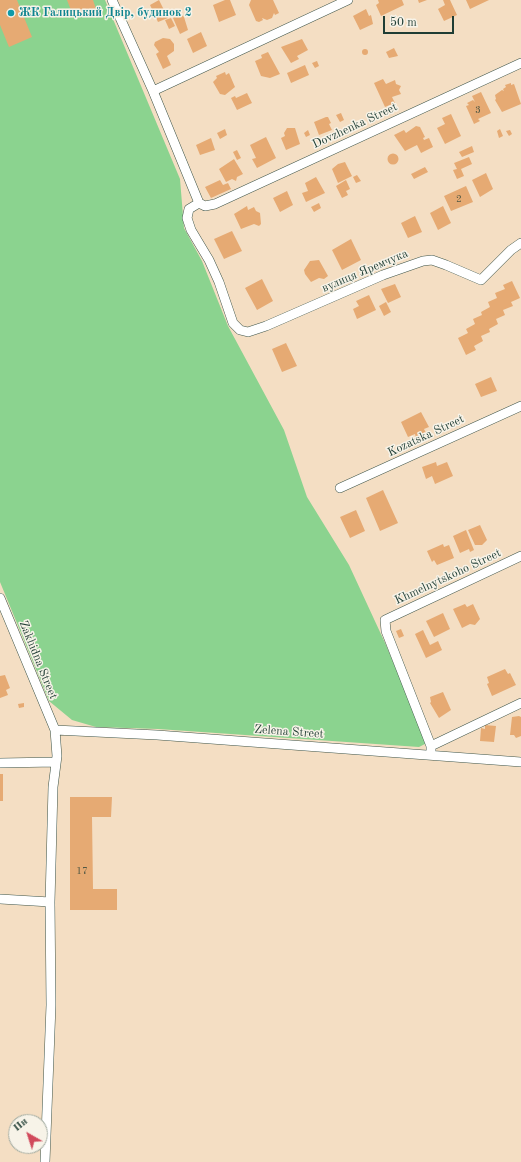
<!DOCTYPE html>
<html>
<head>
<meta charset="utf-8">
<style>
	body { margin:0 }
	#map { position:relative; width:521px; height:1162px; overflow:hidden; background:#f4dec3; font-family:"Old Standard TT",serif }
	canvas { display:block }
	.north { position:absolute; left:8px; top:1114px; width:40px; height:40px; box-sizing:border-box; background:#f7f3e8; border:1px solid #a1aaa0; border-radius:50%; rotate:321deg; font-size:11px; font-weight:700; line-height:16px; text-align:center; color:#1f3d34 }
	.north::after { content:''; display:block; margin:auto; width:14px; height:18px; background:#d1495b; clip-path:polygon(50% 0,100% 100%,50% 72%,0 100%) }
	.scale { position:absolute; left:383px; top:16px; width:71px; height:18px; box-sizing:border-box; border:2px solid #1f3d34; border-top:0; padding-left:5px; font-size:12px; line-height:14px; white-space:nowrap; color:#1f3d34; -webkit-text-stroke:3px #f7f3e8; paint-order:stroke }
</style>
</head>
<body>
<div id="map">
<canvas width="521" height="1162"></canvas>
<div class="north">Пн</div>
<div class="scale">50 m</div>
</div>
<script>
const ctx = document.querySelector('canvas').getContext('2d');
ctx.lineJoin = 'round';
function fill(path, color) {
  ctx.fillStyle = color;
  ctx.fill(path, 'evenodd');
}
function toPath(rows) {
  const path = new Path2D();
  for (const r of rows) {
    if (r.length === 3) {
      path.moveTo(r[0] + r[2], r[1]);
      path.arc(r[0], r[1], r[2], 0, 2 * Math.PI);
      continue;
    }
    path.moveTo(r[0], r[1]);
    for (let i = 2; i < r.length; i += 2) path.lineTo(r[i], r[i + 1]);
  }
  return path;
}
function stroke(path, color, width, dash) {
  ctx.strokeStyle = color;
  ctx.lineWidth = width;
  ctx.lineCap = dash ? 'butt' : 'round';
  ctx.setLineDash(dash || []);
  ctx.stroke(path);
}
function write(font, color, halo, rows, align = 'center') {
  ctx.font = font + ' "Old Standard TT",serif';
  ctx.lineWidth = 3;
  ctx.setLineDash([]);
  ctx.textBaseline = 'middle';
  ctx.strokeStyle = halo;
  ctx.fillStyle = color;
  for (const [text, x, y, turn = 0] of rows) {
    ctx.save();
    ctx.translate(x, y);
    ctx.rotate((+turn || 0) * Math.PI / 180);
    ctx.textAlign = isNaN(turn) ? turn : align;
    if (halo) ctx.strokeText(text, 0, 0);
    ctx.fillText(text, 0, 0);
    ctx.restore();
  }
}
const green = toPath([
	[0,0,105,0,180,179,184,228,202,261,228,326,284,430,307,497,349,565,386,645,427,743,419,747,158,729,96,727,72,720,49,701,0,582]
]);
const building = toPath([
	[0,0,17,0,32,37,9,47,0,25],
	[67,0,93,0,96,9,74,18],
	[159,0,168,18,158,22,150,5],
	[225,0,230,0,236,15,219,22,213,5],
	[251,0,273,0,279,13,275,15,274,13,272,18,267,20,262,18,263,20,259,22,256,21,249,5],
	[378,0,402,0,404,5,381,16,376,5,379,3],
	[418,0,427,0,419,3],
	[443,0,450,0,457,15,444,21,438,9,445,5],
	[466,0,489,0,470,9],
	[366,9,369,16,371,15,373,24,360,30,353,16],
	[181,14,184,17,188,30,180,34,173,18],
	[171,18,175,26,169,29,165,20],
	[201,32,207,46,193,53,187,39],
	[163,38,170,39,174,44,174,51,167,56,171,65,163,69,156,54,159,52,154,45,155,42],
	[302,39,308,50,297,56,299,59,291,63,281,47],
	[394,48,398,56,389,58,386,52],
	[365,52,3],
	[268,52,280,74,270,78,261,76,255,61,262,58,261,55],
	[317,61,319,66,315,68,312,63],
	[305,65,309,75,291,83,287,73],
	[225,72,226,75,229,73,235,87,225,95,220,94,213,82,217,78,216,76],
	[383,79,386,84,395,80,396,84,401,86,399,90,401,94,392,97,395,103,385,107,374,83],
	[511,83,511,85,514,84,521,104,502,112,495,100,496,99,495,95,502,90,504,91,503,89,506,87,505,85],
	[481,92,491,113,478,119,480,121,474,124,466,106,469,105,467,103,473,100,475,102,472,96],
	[247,93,252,103,237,110,231,98,235,96,236,98],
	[341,113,344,120,340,122,336,115],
	[451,114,461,136,445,144,437,128,445,124,442,118],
	[326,117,328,117,331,123,329,124,332,130,319,135,314,122],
	[416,126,420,127,425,137,423,138,424,140,429,138,433,147,421,153,417,145,405,151,394,135,404,130,406,133],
	[287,128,295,128,300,144,286,150,281,138,285,136,284,133],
	[225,129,227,135,220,139,217,133],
	[500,129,503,136,499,138,497,131],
	[308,130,310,135,306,137,304,133],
	[510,130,512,134,509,136,506,131],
	[266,137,276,158,257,168,252,159,256,158,250,145],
	[211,138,215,150,200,155,196,145],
	[472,146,474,152,462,157,459,152],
	[237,150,241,158,237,160,233,152],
	[393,159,5.5],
	[469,157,472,164,461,169,464,176,457,179,453,170,457,169,454,163],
	[234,159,243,174,237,177,236,181,232,179,226,182,219,169],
	[345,162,352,176,338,183,332,169,338,164],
	[425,167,428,172,414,179,411,174],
	[486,173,493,189,480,197,472,180],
	[357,175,361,181,356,183,353,177],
	[316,177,325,193,306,202,302,193,308,191,305,183],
	[220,180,223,185,228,183,231,189,211,198,205,187],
	[346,180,350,189,346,191,348,195,342,198,336,186],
	[466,186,473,202,451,211,444,196],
	[287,191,293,205,280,212,273,198],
	[319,203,321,208,314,212,311,207],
	[247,206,248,210,254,207,256,211,260,213,261,224,259,226,254,224,241,229,234,214],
	[443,206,451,223,438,230,430,213],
	[415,216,422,232,408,238,401,223],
	[232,231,242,251,224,259,214,239],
	[351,239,361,260,342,270,332,250],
	[319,260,328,276,324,279,319,278,311,282,305,274,304,270,310,261],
	[262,279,273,301,257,310,245,288],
	[512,281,520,298,511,302,513,306,503,310,505,315,496,319,498,324,489,329,490,332,481,336,483,341,474,346,476,350,466,355,458,338,468,333,466,329,475,324,473,319,482,315,481,312,490,307,488,302,497,298,495,293,505,289,503,285],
	[395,284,401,297,388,303,381,289],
	[369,295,376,310,357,319,353,309,359,306,356,301],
	[386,302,391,312,384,316,379,306],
	[286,343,297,366,282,372,272,349],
	[491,377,497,391,481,397,475,384],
	[421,412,429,427,424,429,426,433,416,438,415,434,408,437,401,422],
	[436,462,437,466,447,462,453,476,435,484,432,476,426,479,422,467],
	[383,490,398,523,380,531,366,498],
	[356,510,365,531,350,538,340,517],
	[480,525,487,540,482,545,475,545,468,530],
	[466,530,474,550,470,552,469,549,460,553,453,536],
	[443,544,444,547,449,545,454,558,437,565,434,560,432,562,427,551],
	[465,604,467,607,473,604,480,619,475,625,470,624,462,628,453,609],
	[443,613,450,629,434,637,426,621],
	[401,629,404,636,399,638,396,631],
	[423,630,430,645,438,641,442,650,426,658,415,634],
	[505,669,508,674,510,673,516,685,492,696,487,684,489,683,487,677],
	[5,675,10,688,6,690,8,695,0,698,0,676],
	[443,692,451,710,439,718,430,703,431,702,430,697],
	[24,703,24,707,19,708,18,704],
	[519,716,521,717,521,736,516,738,514,735,510,735,512,717],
	[485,725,496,726,494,742,480,741,481,728,485,729],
	[0,774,3,774,3,801,0,801],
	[70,797,112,797,111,817,92,817,93,889,117,889,117,910,70,910]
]);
const minor = toPath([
	[112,0,153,91,199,203,189,209,187,218,191,230,209,260,219,282,233,323,240,330,248,332,266,326,383,275,423,261,432,260,446,265,481,280,511,250,521,243],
	[153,91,348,0],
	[199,203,205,206,215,204,521,63],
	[340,488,521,406],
	[0,598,55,730,57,756,53,787,50,902,51,1005,45,1162],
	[55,730,157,735,521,762],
	[431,746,386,631,385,620,521,556],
	[431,751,431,746,521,703],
	[0,763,56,762],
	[0,899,50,902]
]);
const markers = [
	[11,13,4,"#0f9aa8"]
];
const numberNames = [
	["3",478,110],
	["2",459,199],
	["17",82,871]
];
const cultureNames = [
	["ЖК Галицький Двір, будинок 2",19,13]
];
const streetNames = [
	["Dovzhenka Street",355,126,-25],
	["вулиця Яремчука",365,271,-23],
	["Kozatska Street",426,436,-25],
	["Khmelnytskoho Street",448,577,-25],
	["Zakhidna Street",38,660,68],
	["Zelena Street",289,732,4]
];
fill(green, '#8bd38f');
fill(building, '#e6aa73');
stroke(minor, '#3f5549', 10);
stroke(minor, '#fff', 9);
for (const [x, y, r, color] of markers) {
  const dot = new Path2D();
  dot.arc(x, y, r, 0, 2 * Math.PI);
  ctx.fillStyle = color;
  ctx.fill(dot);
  stroke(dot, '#f7f3e8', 1.5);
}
write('10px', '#515844', null, numberNames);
write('bold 12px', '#0d838f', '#f7f3e8', cultureNames, 'left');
write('12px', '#1f3d34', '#f7f3e8', streetNames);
</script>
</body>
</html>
